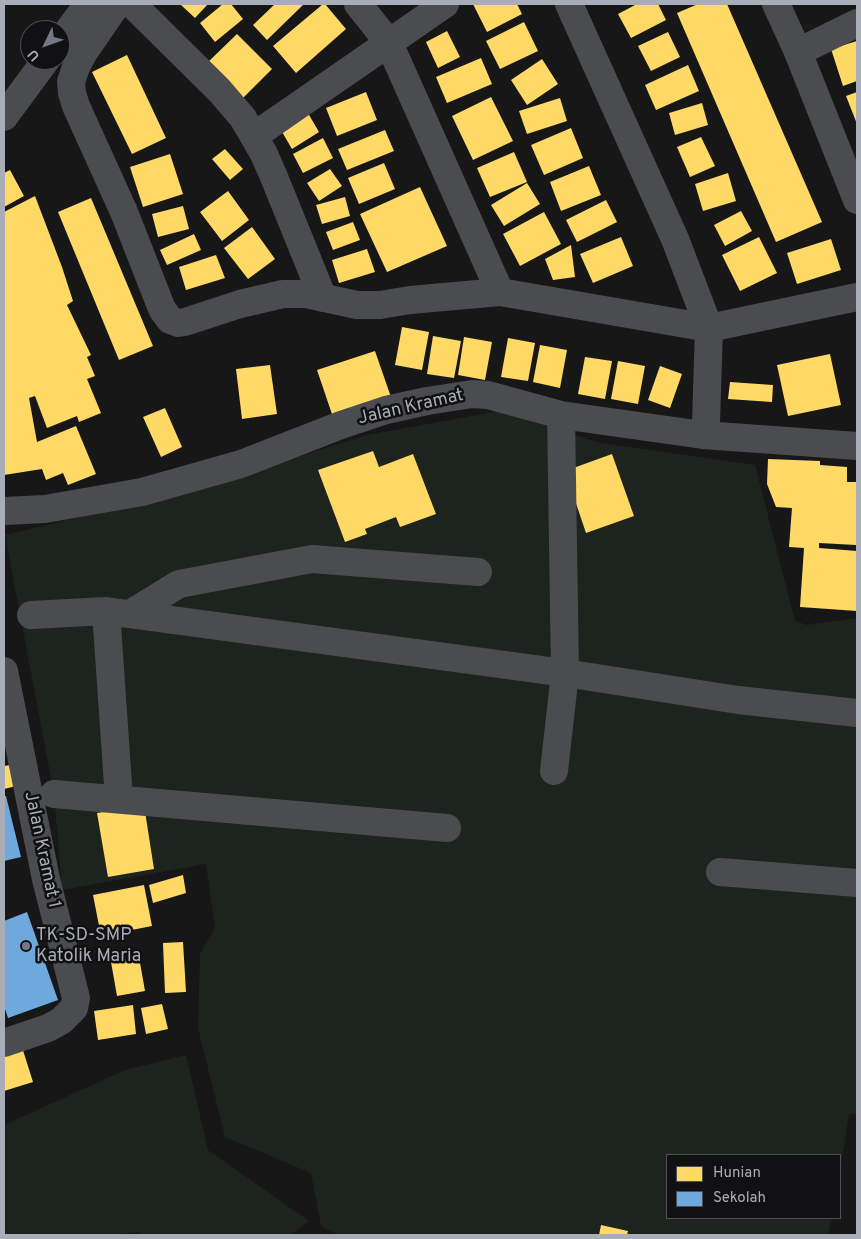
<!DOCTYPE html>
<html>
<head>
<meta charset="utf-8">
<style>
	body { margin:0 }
	#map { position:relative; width:861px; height:1239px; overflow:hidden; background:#171717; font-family:Overpass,sans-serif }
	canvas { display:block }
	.frame { position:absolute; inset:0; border:5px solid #a8adb8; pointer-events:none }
	.legend { position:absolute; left:666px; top:1154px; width:175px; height:65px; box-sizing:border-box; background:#111113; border:1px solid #4d4f55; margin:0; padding:6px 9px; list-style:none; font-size:15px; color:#a8adb8 }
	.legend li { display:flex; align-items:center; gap:10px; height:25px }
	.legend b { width:25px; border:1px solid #4d4f55 }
	.north { position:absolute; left:20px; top:20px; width:50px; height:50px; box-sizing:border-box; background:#111113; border:1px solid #4d4f55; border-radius:50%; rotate:228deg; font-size:14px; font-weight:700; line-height:20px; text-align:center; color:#a8adb8 }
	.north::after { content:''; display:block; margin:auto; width:18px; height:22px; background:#757880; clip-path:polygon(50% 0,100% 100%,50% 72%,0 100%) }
</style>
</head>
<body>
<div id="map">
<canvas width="861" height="1239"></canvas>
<div class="frame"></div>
<ul class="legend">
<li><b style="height:14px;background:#ffd966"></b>Hunian</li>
<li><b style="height:14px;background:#6fa8dc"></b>Sekolah</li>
</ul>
<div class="north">U</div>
</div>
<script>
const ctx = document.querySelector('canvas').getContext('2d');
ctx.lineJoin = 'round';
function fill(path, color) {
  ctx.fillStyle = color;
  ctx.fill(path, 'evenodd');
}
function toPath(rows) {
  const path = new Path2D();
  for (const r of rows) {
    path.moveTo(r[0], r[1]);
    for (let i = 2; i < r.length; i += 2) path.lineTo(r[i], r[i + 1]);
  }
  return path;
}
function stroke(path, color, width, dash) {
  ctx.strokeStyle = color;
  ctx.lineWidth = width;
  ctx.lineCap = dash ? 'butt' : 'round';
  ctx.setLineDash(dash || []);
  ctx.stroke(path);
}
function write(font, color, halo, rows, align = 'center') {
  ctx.font = font + ' Overpass,sans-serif';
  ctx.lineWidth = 5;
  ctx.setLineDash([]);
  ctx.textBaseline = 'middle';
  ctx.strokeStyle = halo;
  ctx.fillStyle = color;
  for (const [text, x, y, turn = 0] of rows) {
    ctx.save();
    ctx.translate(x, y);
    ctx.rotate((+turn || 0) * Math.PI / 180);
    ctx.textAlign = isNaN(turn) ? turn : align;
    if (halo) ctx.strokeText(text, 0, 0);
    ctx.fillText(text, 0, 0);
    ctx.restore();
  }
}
const green = toPath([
	[499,411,601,443,755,465,795,621,807,625,857,618,857,1113,849,1115,840,1170,840,1155,667,1155,667,1218,832,1218,828,1235,627,1235,628,1231,601,1225,599,1235,339,1235,321,1226,311,1173,225,1137,198,1028,200,954,215,928,206,864,62,890,54,794,5,535,181,493,367,435],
	[372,451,379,467,413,454,436,514,400,527,396,517,365,529,367,534,345,542,319,470],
	[612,454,634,516,586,533,565,471],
	[144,805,154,869,108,877,97,813],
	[186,1055,208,1150,309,1221,290,1235,142,1235,139,1232,107,1235,4,1235,4,1125,125,1070]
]);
const homes = toPath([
	[182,4,208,4,195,18,181,5],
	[223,4,231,4,243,19,215,42,200,23],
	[275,4,304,4,267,40,253,25],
	[323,4,325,4,346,29,296,73,273,46],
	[473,4,517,4,522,14,487,32],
	[637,4,658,4,666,20,631,38,618,14],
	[698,4,727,4,822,222,776,242,677,13],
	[524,22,538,51,500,69,486,41],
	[447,31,460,57,438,68,426,42],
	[668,32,680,57,651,71,638,46],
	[237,34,272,69,242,99,207,63],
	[857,41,857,81,843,86,831,49],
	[127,55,166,138,132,154,92,72],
	[481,58,492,84,447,103,436,77],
	[542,59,558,84,527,105,511,80],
	[688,65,699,91,656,110,645,85],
	[366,92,377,120,337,136,326,108],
	[857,92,857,124,846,96],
	[491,97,513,141,473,160,452,116],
	[560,98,567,121,527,134,519,111],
	[702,103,708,125,675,135,669,113],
	[305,108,319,132,292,149,278,125],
	[571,128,583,158,544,175,531,145],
	[385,130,394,151,347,170,338,149],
	[701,137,715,166,690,177,677,147],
	[323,138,333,158,303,173,293,154],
	[225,149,243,169,230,180,212,159],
	[514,152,527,182,490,197,477,168],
	[170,154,183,194,143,207,130,167],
	[384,163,395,189,359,204,348,178],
	[589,166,601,195,561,211,550,182],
	[330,169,342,186,319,201,307,183],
	[10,170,24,196,4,207,4,173],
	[728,173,736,201,703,211,695,184],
	[527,183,540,204,504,226,491,205],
	[420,187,447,246,387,272,360,214],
	[228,191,249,220,222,241,200,212],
	[35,196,62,267,73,301,67,305,91,355,87,357,95,376,87,379,101,413,79,422,77,416,47,428,35,396,29,398,37,442,76,426,96,474,68,485,63,473,46,480,42,469,4,475,4,212],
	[345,197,350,216,322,224,316,205],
	[91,198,153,346,119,360,58,212],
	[606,200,617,222,577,242,566,220],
	[183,206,189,229,158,237,152,214],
	[741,211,752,231,725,246,714,225],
	[544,212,561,244,520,266,503,234],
	[353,222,360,240,333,250,326,232],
	[252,227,275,259,248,279,224,248],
	[194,234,201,250,167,265,160,250],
	[621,237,633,266,593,283,580,254],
	[759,237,777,273,740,291,722,255],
	[831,239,841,270,797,284,787,253],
	[571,245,575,277,553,280,545,259],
	[367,249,375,272,339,283,332,260],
	[216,255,225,278,186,290,179,267],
	[402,327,429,332,422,370,395,365],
	[433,336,461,341,454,378,427,374],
	[464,337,492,342,485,380,458,375],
	[508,338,535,343,528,381,501,377],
	[540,345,567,350,560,388,533,382],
	[375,351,392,400,334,420,317,370],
	[830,354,841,405,788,416,777,365],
	[585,357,612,361,605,399,578,394],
	[618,361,645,366,638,404,611,399],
	[270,365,277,414,242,419,236,369],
	[660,366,682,374,670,408,648,400],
	[730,382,773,385,772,402,728,399],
	[165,408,182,447,161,457,143,417],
	[373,451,379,467,413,454,436,514,400,527,396,517,365,529,367,534,345,542,318,470],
	[612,454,634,516,586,533,565,471],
	[768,459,820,461,820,465,847,467,847,482,857,482,856,545,819,543,819,548,857,551,857,611,800,607,804,548,789,547,792,508,776,507,767,484],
	[10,765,20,785,4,789,4,766],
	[144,805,154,869,108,877,97,813],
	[183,875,186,893,153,903,149,885],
	[144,885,152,926,101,936,93,895],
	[183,942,186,992,165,993,163,943],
	[139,957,145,991,117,996,111,962],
	[162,1004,168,1029,146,1034,141,1008],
	[133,1005,136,1034,98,1040,94,1011],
	[21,1044,33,1082,4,1091,4,1049],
	[601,1225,628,1231,627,1235,599,1235]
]);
const schools = toPath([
	[4,796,6,796,21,857,4,861],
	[27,912,58,1000,8,1018,4,1006,4,921]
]);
const minor = toPath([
	[117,4,84,52,76,67,71,82,72,93,76,106,124,212,162,309,170,320,178,323,185,322,240,304,283,294,306,294,357,305,380,305,410,300,500,292,709,328,857,297],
	[132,4,219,90,243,118,264,154,274,177,323,298],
	[358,4,389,43,500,292],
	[569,4,675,239,709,328,706,423,703,435],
	[776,4,798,52,857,200],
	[60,42,88,4],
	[798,52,857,23],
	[4,117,46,60],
	[254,136,445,4],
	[4,511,45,509,142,492,241,464,341,425,386,410,427,401,472,394,488,395,561,415,703,435,857,446],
	[106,611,119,799],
	[130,614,179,584,312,559,478,572],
	[31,615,106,611,565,673,738,700,857,713],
	[4,671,46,879,76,998,74,1008,61,1021,48,1028,4,1043],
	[554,771,565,673,561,415],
	[54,794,447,828],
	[720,872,857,883]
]);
const markers = [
	[26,946,5,"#757880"]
];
const streetNames = [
	["Jalan Kramat",411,408,-13],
	["Jalan Kramat 1",41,850,78]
];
const poiNames = [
	["TK-SD-SMP",36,936],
	["Katolik Maria",36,957]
];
fill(green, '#1d241e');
fill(homes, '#ffd966');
fill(schools, '#6fa8dc');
stroke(minor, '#4b4c50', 28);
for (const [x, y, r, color] of markers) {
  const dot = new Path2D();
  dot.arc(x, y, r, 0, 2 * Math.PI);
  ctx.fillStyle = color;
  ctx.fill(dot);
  stroke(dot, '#111113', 2);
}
write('18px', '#a8adb8', '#111113', streetNames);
write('18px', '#a8adb8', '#111113', poiNames, 'left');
</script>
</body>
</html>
